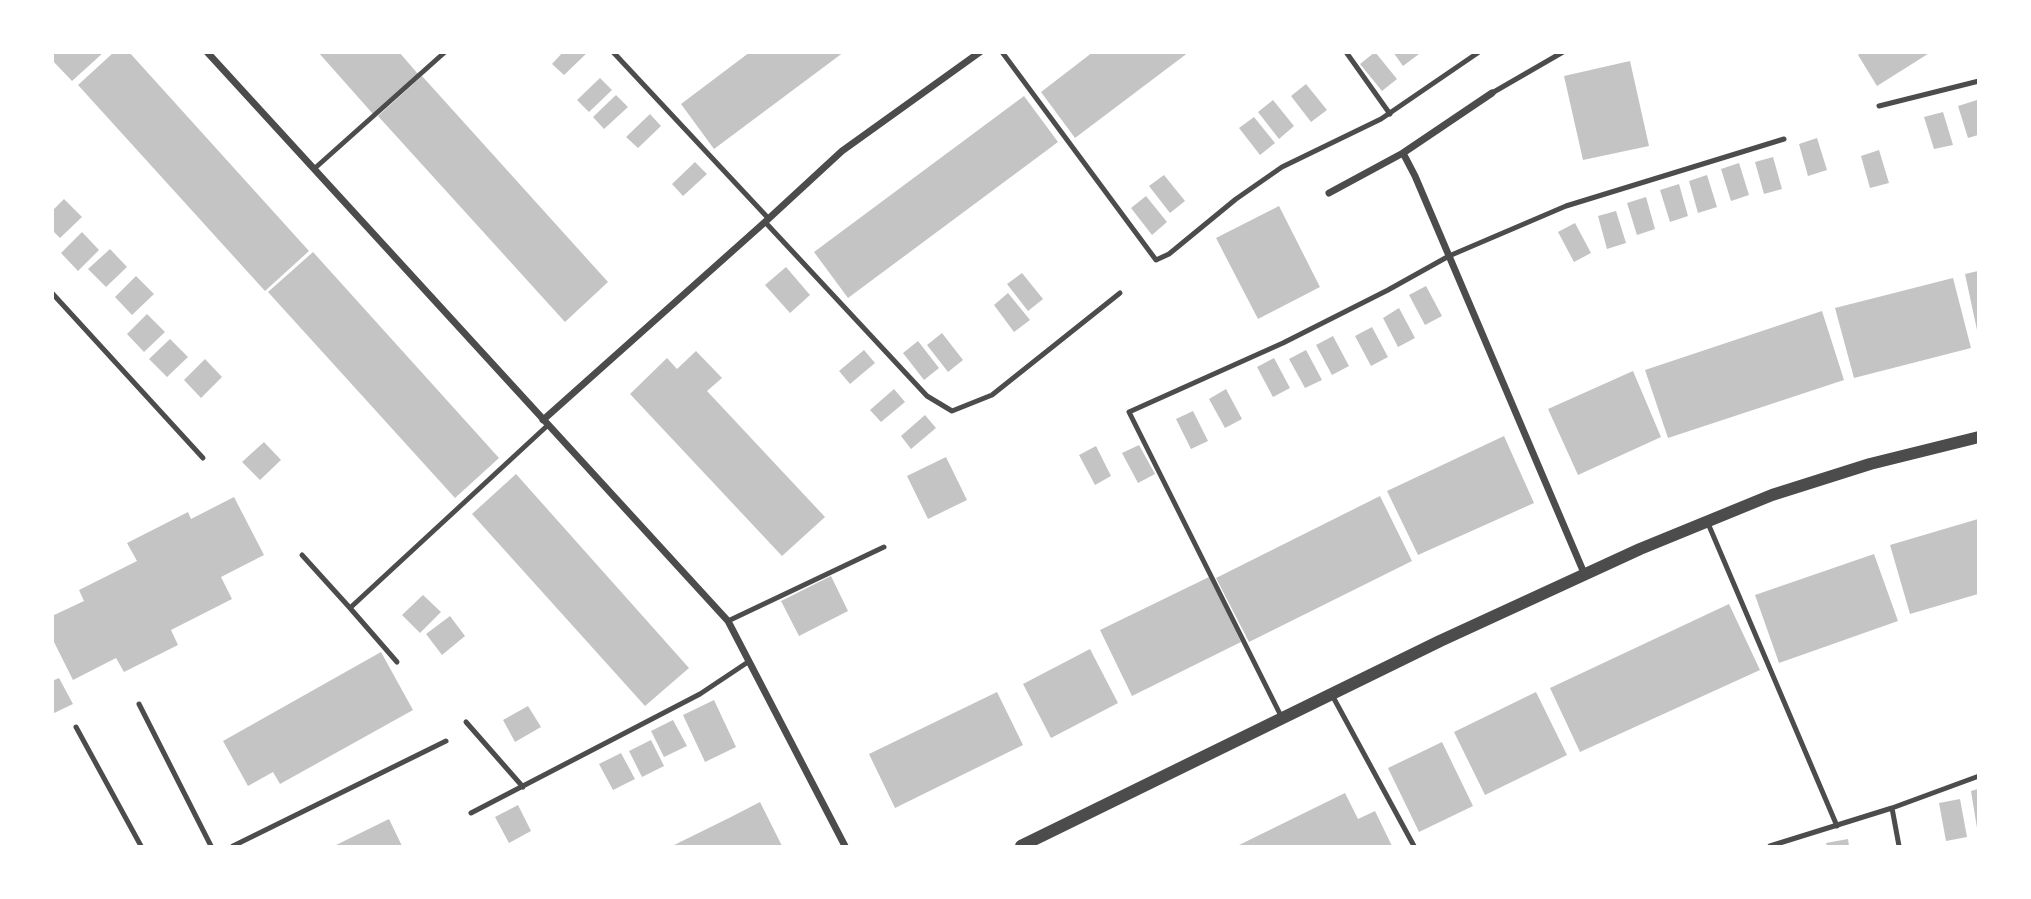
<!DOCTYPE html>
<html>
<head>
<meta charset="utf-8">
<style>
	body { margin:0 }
	#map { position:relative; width:2031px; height:899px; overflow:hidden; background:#fff; font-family:Mulish,sans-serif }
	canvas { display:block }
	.frame { position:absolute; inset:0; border:54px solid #fff; pointer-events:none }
</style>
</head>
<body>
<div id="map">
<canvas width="2031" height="899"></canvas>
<div class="frame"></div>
</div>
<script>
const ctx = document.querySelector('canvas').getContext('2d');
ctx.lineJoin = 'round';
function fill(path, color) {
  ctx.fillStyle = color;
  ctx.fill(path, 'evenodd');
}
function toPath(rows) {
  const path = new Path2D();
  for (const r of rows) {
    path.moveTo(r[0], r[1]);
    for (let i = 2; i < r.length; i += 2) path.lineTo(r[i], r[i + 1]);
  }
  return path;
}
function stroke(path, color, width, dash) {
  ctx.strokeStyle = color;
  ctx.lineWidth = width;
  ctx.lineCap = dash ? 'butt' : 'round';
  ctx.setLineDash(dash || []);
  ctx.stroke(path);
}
const building = toPath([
	[52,52,104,52,72,81,52,60],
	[114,52,129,52,309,251,265,291,78,85],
	[318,52,399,52,418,74,373,114],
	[563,52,588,52,564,75,552,64],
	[750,52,844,52,714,149,681,104],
	[1093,52,1189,52,1075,138,1041,92],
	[1375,52,1397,79,1382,91,1360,64],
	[1393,52,1417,52,1419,54,1403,66],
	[1862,52,1931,52,1877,86,1858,55],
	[1630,61,1649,146,1583,160,1564,76],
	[422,76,608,282,565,322,378,116],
	[600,78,612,90,589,112,577,100],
	[1306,84,1327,110,1311,122,1291,96],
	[616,95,628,107,604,129,593,117],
	[1024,96,1058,142,848,298,814,252],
	[1273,100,1294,126,1279,139,1258,112],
	[1977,100,1978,106,1978,135,1968,138,1958,106],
	[1943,112,1953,145,1934,149,1924,117],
	[650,114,661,126,638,148,626,137],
	[1254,117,1275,143,1260,155,1239,128],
	[1817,138,1827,170,1808,176,1799,144],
	[1879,150,1889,183,1870,188,1861,156],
	[1773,157,1782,189,1764,194,1755,162],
	[695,162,707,174,683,196,672,184],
	[1739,163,1749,195,1731,201,1721,169],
	[1164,175,1185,201,1170,213,1149,186],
	[1707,175,1717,207,1698,213,1689,181],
	[1679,184,1688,216,1670,222,1660,190],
	[1146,196,1167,222,1152,235,1131,208],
	[1646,197,1655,229,1637,235,1627,203],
	[64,199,82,217,60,238,52,230,52,211],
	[1279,206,1320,287,1258,319,1216,238],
	[1616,211,1626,243,1607,249,1598,216],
	[1575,223,1591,253,1574,262,1558,232],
	[82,232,99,250,78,271,61,253],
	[110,249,127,267,106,287,88,269],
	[313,252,499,458,455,498,268,292],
	[786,267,810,295,790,313,765,285],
	[1978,271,1978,330,1977,330,1965,274],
	[1022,273,1043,299,1028,311,1007,284],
	[136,276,154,294,132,315,115,297],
	[1953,278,1971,348,1854,378,1835,308],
	[1426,286,1442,316,1425,325,1409,295],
	[1008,293,1030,320,1014,332,994,305],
	[1399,308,1415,338,1398,347,1383,318],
	[1822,311,1844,380,1668,438,1645,370],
	[147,314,165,332,144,352,127,334],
	[1372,327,1388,357,1371,366,1355,336],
	[942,333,963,360,948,372,927,345],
	[1333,336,1349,366,1332,375,1316,345],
	[170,339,188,357,167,377,149,359],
	[918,341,939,368,924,380,903,353],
	[864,350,875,363,850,384,839,371],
	[1306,350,1322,380,1305,388,1289,359],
	[696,351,722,378,707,391,825,517,782,556,630,394,667,358,677,369],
	[1274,358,1290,388,1273,397,1257,367],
	[205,359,222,377,201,398,184,380],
	[1633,371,1661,437,1578,475,1548,409],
	[894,389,905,402,881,422,870,410],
	[1226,389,1242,419,1225,428,1209,399],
	[1193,411,1208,441,1191,449,1176,419],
	[925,415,936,428,911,449,901,436],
	[1504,436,1534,503,1418,555,1387,491],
	[264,442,281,460,260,480,242,462],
	[1139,445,1155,474,1138,483,1122,453],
	[1096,446,1111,476,1095,485,1079,455],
	[946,457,967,500,928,519,907,476],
	[516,474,689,668,645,706,472,514],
	[1380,496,1412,561,1249,642,1216,578],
	[234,497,264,555,221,577,232,599,171,630,178,645,124,672,116,658,73,680,52,638,52,616,84,601,79,590,137,561,127,543,188,512,191,519],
	[1978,519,1978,594,1910,614,1890,545],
	[1874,554,1898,621,1779,663,1755,595],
	[831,576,848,611,799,636,781,601],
	[1209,577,1241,642,1132,696,1100,630],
	[423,595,441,612,420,633,402,615],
	[1729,604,1760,670,1580,752,1550,688],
	[450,616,465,636,442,655,426,634],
	[1090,649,1118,703,1051,738,1023,684],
	[381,652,413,710,280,784,273,772,248,786,223,741],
	[59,678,73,704,52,714,52,681],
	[997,692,1023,745,895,808,869,754],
	[1536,692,1567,755,1485,795,1454,732],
	[714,700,736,747,705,762,683,715],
	[528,706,541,727,515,742,503,720],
	[673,720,687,746,664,757,651,731],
	[651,740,664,766,642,777,629,751],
	[1442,742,1473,806,1419,832,1388,768],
	[621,753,635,779,613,790,599,764],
	[1978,789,1978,828,1977,828,1971,791],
	[1345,793,1358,819,1375,811,1392,846,1237,846],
	[1960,799,1967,837,1946,841,1939,803],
	[760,802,782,846,672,846,731,817],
	[518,805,531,831,509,843,495,817],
	[389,819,402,846,334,846],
	[1848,839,1849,846,1827,846,1826,843]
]);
const service = toPath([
	[613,52,769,219],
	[1002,52,1156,260,1169,254,1236,199,1282,167,1381,119,1479,52],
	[1346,52,1390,114],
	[1492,93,1563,52],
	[1879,106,1979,81],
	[314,169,445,52],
	[765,222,927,396,952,411,992,395,1120,293],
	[52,293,203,458],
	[1707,521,1837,826],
	[302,555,350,608,548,425],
	[350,608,397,662],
	[728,621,884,547],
	[1332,695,1414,846],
	[139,704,211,846],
	[1282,718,1129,412,1283,343,1388,290,1449,256,1566,206,1784,139],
	[466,722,523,787],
	[76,727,141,846],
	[471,813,700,694,748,662],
	[233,846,446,741],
	[1770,846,1892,808],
	[1899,846,1892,808,1979,776]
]);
const minor = toPath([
	[207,52,728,621,845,846],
	[1403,153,1415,176,1584,573],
	[1329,193,1403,153,1492,93],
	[543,420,765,222,842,151,980,52]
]);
const tertiary = toPath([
	[1021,846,1440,641,1640,549,1772,495,1870,464,1979,437]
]);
fill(building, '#c4c4c4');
stroke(service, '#4c4c4c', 5);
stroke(minor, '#4c4c4c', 7);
stroke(tertiary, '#4c4c4c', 12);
</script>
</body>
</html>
